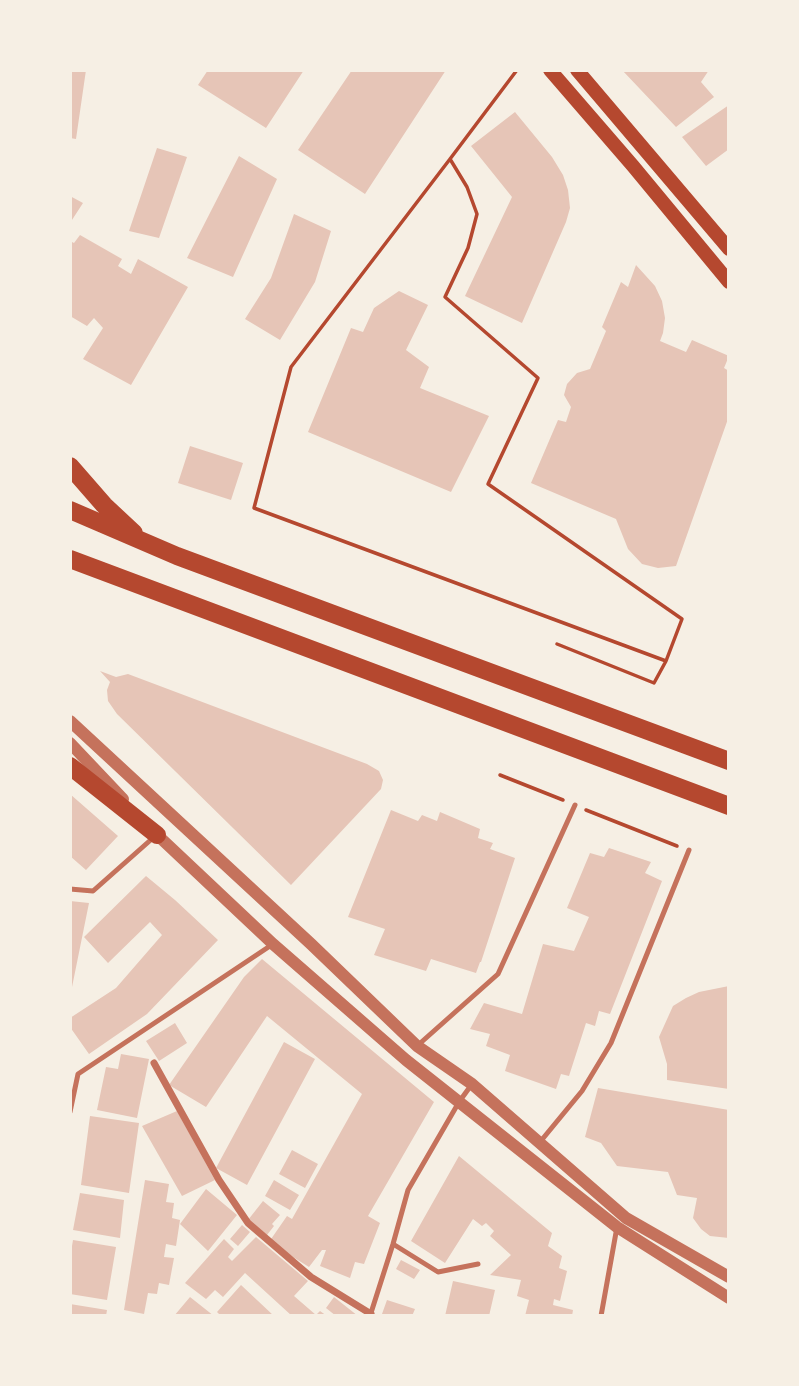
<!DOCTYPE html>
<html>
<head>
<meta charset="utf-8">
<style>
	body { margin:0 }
	#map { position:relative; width:799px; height:1386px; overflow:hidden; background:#f6efe4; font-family:Commissioner,sans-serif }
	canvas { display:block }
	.frame { position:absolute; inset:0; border:72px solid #f6efe4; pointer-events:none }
</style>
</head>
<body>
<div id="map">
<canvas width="799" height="1386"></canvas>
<div class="frame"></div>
</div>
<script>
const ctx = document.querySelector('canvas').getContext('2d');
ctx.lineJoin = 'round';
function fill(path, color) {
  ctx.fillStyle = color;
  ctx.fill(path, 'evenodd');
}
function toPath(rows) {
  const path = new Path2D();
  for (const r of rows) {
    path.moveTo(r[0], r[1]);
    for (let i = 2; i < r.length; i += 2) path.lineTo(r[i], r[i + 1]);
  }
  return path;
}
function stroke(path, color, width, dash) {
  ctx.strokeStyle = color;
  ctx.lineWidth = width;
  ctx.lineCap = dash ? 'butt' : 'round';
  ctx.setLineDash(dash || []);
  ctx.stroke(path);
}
const building = toPath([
	[70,70,86,70,76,139,70,138],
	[208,70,304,70,266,128,198,85],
	[352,70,446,70,365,194,298,150],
	[622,70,709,70,701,82,714,97,676,127],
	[729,105,729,149,706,166,682,137],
	[515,112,552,157,563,175,568,190,570,208,566,222,522,323,465,296,512,197,471,146],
	[157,148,187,157,159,238,129,231],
	[239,156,277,179,233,277,187,258],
	[70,196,83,203,70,223],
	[294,214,331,231,315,282,280,340,245,319,271,278],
	[80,235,122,259,118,266,131,274,138,259,188,287,131,385,83,359,103,328,94,318,87,326,70,316,70,241,74,243],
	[636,265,655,286,662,301,665,318,663,333,660,341,686,352,692,340,729,356,724,368,729,371,729,416,676,566,658,568,642,564,628,549,616,519,531,483,558,420,566,422,571,407,564,395,567,384,577,373,590,369,606,331,602,327,621,282,628,287],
	[399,291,428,305,406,350,429,367,420,388,489,416,451,492,308,432,351,328,363,332,374,308],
	[190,446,243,463,231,500,178,483],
	[100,671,116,677,128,674,367,764,379,771,383,780,381,789,291,885,117,714,108,701,107,690,110,682],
	[70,794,118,836,86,870,70,856],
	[391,810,418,821,422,815,437,821,440,812,480,829,478,838,493,843,490,849,515,858,481,962,480,962,476,973,431,959,426,971,374,955,385,929,348,917],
	[609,848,651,862,645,873,662,881,610,1014,599,1011,595,1026,586,1023,569,1076,561,1074,556,1089,505,1071,510,1055,486,1046,490,1034,470,1029,484,1003,522,1014,543,944,574,951,589,917,567,908,590,853,604,857],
	[146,876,175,900,218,940,147,1014,89,1054,70,1027,70,1018,116,988,162,935,150,922,108,963,84,937],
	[70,901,89,903,71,992,70,992],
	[262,959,434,1102,368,1216,380,1223,364,1264,355,1262,350,1278,320,1266,326,1250,322,1250,309,1267,269,1242,287,1216,292,1219,362,1094,267,1016,206,1107,169,1085,244,977],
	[729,986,729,1089,667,1080,667,1064,659,1037,673,1006,686,998,699,992],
	[175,1023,187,1043,159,1061,146,1041],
	[284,1042,315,1059,247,1185,216,1168],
	[121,1054,149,1059,137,1118,97,1110,106,1067,118,1069],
	[598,1088,729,1110,729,1238,710,1236,701,1229,693,1218,697,1198,677,1195,668,1172,617,1166,601,1143,585,1137],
	[177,1111,215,1180,182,1196,142,1126],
	[90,1116,139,1123,129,1193,81,1185],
	[292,1150,318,1164,305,1188,279,1174],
	[459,1156,552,1233,548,1246,562,1256,559,1268,567,1271,560,1301,554,1299,553,1305,573,1310,572,1316,525,1316,529,1300,517,1296,521,1280,490,1275,511,1255,490,1236,494,1231,486,1223,482,1226,473,1219,445,1263,411,1241],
	[145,1180,169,1184,166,1202,174,1203,172,1218,180,1220,176,1246,166,1244,164,1257,174,1258,169,1285,159,1283,157,1294,148,1293,144,1314,124,1310],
	[274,1180,299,1195,290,1210,265,1196],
	[206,1189,237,1215,208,1251,180,1224],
	[80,1193,124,1200,120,1238,73,1230],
	[263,1201,280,1215,272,1224,274,1226,267,1235,248,1220],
	[242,1225,250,1232,238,1246,230,1239],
	[256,1237,308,1281,294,1296,316,1315,320,1311,327,1316,292,1316,245,1273,223,1297,215,1290,206,1299,185,1283,224,1239,234,1249,228,1257,232,1261],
	[73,1240,116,1247,107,1300,70,1294,70,1258],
	[401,1260,420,1270,414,1279,396,1269],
	[453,1281,495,1290,489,1316,445,1316],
	[241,1285,274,1316,221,1316,217,1312],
	[190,1297,214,1316,174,1316],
	[334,1297,358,1316,336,1316,326,1308],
	[387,1300,415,1309,412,1316,387,1316,382,1314],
	[70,1304,107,1310,106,1316,70,1316]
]);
const path = toPath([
	[517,70,450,159,467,187,477,214,468,248,445,297,538,378,488,484,682,619,666,661,654,683,557,644],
	[450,159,291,367,254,508,666,661],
	[500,775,563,800],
	[586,810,677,846]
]);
const service = toPath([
	[70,889,93,891,154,837],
	[417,1046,498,974,575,805],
	[70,1112,78,1074,273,944],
	[540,1142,582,1091,611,1043,689,850],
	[393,1244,438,1272,478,1264],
	[370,1316,393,1244,408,1190,459,1102,472,1084],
	[601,1316,617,1227]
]);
const minor = toPath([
	[154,1063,219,1180,248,1223,311,1277,371,1314]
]);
const tertiary = toPath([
	[70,721,311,944,417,1046,472,1084,626,1218,729,1277],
	[70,743,123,799],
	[152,830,273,944,406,1060,617,1227,729,1298]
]);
const secondary = toPath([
	[550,70,633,166,729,282],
	[577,70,729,249]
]);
const primary = toPath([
	[70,466,104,505,134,533],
	[70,510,177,556,729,761],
	[70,559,729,806],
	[70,766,157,835]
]);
fill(building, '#e6c5b7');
stroke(path, '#b5482f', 3.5);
stroke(service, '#c5725c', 5);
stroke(minor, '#c5725c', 7);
stroke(tertiary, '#c5725c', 12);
stroke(secondary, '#b5482f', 14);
stroke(primary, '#b5482f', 18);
</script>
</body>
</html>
